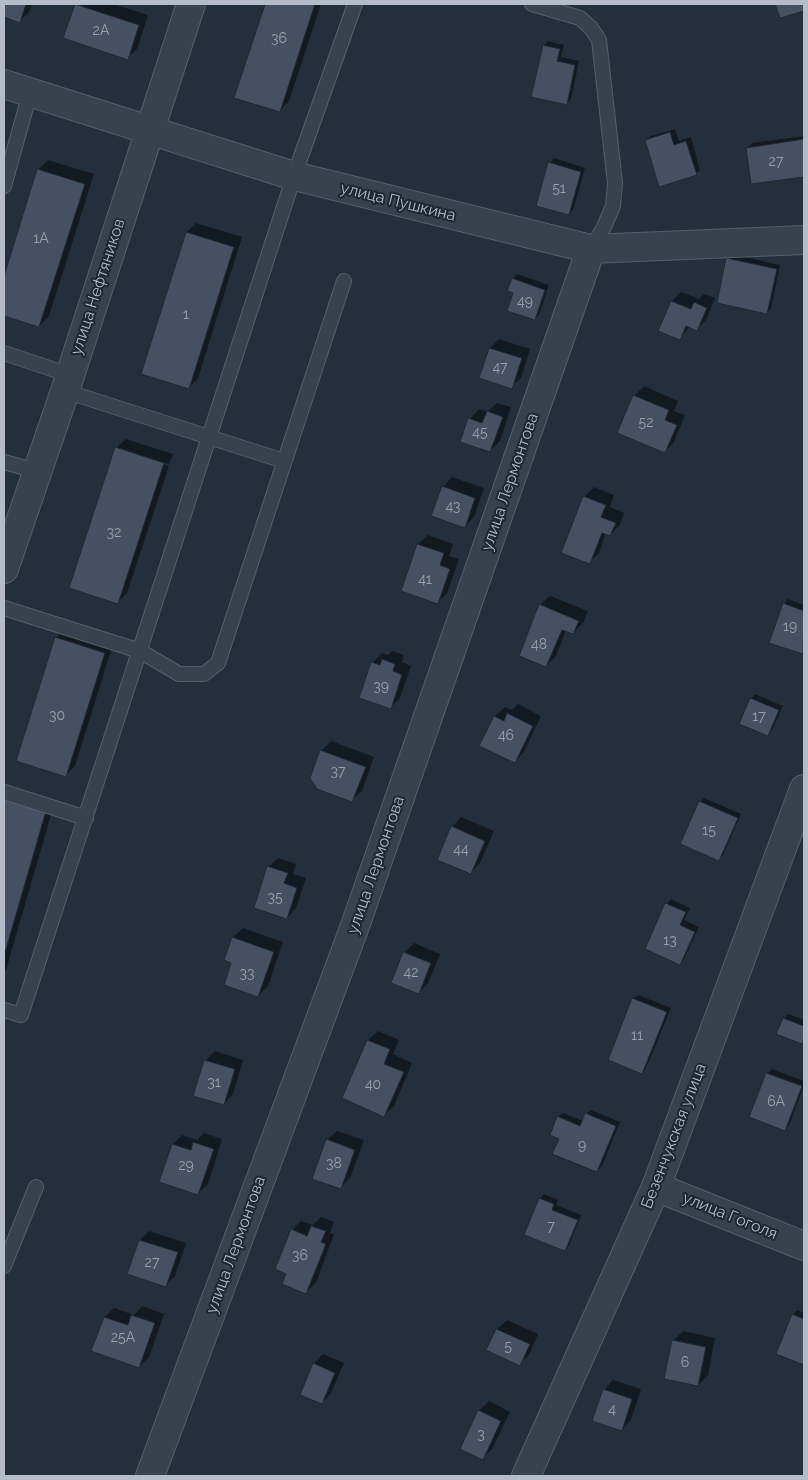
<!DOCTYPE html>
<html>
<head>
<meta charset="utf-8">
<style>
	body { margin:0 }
	#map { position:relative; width:808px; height:1480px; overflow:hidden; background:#242f3e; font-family:Raleway,sans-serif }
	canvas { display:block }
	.frame { position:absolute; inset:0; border:5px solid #b4bcc9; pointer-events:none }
</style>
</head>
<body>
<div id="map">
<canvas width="808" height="1480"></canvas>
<div class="frame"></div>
</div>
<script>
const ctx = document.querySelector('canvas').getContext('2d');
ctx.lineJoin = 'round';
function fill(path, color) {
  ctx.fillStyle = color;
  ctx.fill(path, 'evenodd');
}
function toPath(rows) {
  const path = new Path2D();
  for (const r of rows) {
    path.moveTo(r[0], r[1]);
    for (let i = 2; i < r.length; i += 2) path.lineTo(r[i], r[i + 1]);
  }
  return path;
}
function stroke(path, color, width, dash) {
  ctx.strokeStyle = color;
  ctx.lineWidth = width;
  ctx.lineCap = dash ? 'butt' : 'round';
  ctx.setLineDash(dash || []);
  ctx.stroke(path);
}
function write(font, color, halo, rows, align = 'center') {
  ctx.font = font + ' Raleway,sans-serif';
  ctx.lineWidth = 4;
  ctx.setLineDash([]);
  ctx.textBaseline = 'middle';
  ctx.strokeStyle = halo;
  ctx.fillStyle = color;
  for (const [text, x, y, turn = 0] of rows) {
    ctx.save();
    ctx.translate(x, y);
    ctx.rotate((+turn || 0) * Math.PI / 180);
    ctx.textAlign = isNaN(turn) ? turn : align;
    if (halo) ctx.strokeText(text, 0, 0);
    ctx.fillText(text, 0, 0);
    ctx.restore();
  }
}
const shadow = toPath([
	[4,4,32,4,29,12,20,21,4,16],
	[76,4,113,4,148,15,137,49,127,58,65,37],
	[266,4,321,4,289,101,279,111,236,97],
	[548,41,564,45,561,57,579,61,571,99,566,104,544,46],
	[675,129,679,141,691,137,700,170,696,174,646,140,651,136],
	[804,136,804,175,752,183,747,148,752,143],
	[554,158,585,168,573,210,568,214,550,163],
	[48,160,94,174,49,316,39,326,4,315,4,280,39,169],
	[196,223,242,237,198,378,189,388,187,232],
	[732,254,780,265,771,308,767,313,728,259],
	[517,274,549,285,539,314,535,319,514,292,513,279],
	[681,292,699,299,704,294,715,298,706,320,697,329,690,326,680,339,672,301],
	[499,339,530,349,521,378,511,387,490,348],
	[644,386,678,401,674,411,685,415,674,442,665,452,634,396],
	[497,403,511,407,500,441,490,451,470,419,479,409,487,412],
	[126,439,173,454,169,464,120,448,120,450,169,466,127,593,118,602,116,448],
	[452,477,484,488,474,517,464,527,443,487],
	[594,487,614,495,610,507,624,513,620,525,610,535,606,533,599,553,589,563,584,497],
	[428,535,453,544,449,556,459,559,447,593,437,603,402,590,418,544],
	[550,596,588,611,583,623,573,633,566,630,556,656,546,666,540,605],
	[788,599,804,605,804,651,803,653,784,604],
	[65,629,113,644,75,766,66,775,56,638],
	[392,651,404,655,402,662,411,666,400,698,391,707,372,663,382,653,388,655],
	[755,694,783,706,772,730,768,735,751,699],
	[518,704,541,716,524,752,515,761,481,745,495,716,505,707,512,710],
	[331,741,374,757,362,791,352,800,321,751],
	[4,791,55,801,6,970,4,972],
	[704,798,741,814,723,855,719,860,700,802],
	[461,817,494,831,480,863,471,873,452,827],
	[278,858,296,864,293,874,306,878,296,908,287,918,268,867],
	[671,899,690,908,684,920,699,927,684,959,680,964,667,904],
	[243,928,283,942,268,986,258,996,233,962,226,959,233,937],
	[414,943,440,954,428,983,418,993,404,953],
	[638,995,671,1008,646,1068,642,1073,633,999],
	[788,1014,804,1020,804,1040,802,1043,784,1019],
	[378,1031,399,1040,393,1054,412,1063,394,1106,384,1115,343,1098,368,1040],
	[215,1051,243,1060,233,1094,224,1104,205,1061],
	[772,1069,804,1081,804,1086,789,1125,785,1129,751,1116,768,1073],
	[591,1110,620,1122,602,1166,597,1171,560,1138,558,1117,563,1113,583,1121,586,1114],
	[337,1131,364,1140,350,1178,341,1187,327,1140],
	[204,1133,222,1139,208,1184,198,1193,161,1181,173,1144,182,1135,197,1140],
	[544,1194,558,1200,556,1205,581,1215,569,1245,565,1250,540,1199],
	[321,1217,334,1222,330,1233,334,1234,316,1283,306,1292,288,1273,292,1230,301,1221,313,1225],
	[149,1231,186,1243,175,1276,166,1285,140,1240],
	[142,1306,164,1314,149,1357,139,1367,93,1350,105,1317,114,1308,134,1315],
	[797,1310,804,1313,804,1363,778,1353,793,1315],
	[507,1320,538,1334,529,1355,519,1364,488,1350,497,1329],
	[683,1331,715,1338,708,1375,698,1385,673,1341],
	[323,1354,344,1363,331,1393,322,1403,314,1364],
	[613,1380,641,1389,631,1420,622,1429,604,1390],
	[489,1401,510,1412,492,1449,483,1458,479,1411]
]);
const building = toPath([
	[4,4,26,4,20,23,4,17,4,4],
	[75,4,139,25,128,60,63,38,75,4],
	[265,4,315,4,280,112,234,98,265,4],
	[775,4,804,4,804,11,780,18,775,4],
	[543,45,560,49,557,61,575,65,567,105,531,97,543,45],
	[670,132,674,145,686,141,697,175,659,187,645,140,670,132],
	[804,139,804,177,751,184,746,148,804,139],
	[548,162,581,172,569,215,536,206,548,162],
	[37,169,85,184,39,327,4,316,4,276,37,169],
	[186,232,234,247,189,389,141,374,186,232],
	[726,258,777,269,767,314,717,303,726,258],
	[512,278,545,290,535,320,507,311,513,293,507,291,512,278],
	[671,301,691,309,694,302,707,308,697,331,686,326,680,340,658,331,671,301],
	[489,348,522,358,512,389,479,378,489,348],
	[633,395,669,410,665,420,677,425,665,453,617,433,633,395],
	[487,411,503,417,490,452,460,442,468,418,482,423,487,411],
	[115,447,164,463,118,604,69,588,115,447],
	[442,486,475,498,465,528,431,516,442,486],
	[583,496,606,505,601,517,616,523,610,536,602,533,590,564,561,553,583,496],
	[417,544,444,553,440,565,450,569,438,604,401,591,417,544],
	[783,603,804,611,803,654,769,643,783,603],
	[539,604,579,621,573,634,562,630,546,667,519,656,539,604],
	[55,637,105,653,66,777,16,761,55,637],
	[382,659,395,664,393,671,402,675,391,709,359,698,371,662,380,665,382,659],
	[750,698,779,710,768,736,739,724,750,698],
	[507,713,533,726,515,763,479,746,494,716,504,721,507,713],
	[320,750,366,767,352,802,317,789,310,778,320,750],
	[4,798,46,811,4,956,4,798],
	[699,801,738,818,719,861,680,844,699,801],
	[451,826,485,841,471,874,437,860,451,826],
	[267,866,288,873,284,883,297,888,287,919,254,908,267,866],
	[665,903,686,912,680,925,695,932,680,965,645,949,665,903],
	[232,937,274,952,258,997,224,985,231,963,224,960,232,937],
	[403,952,431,963,419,994,391,983,403,952],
	[632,998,667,1012,642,1074,608,1060,632,998],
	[783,1018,804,1026,804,1038,802,1044,776,1034,783,1018],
	[367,1040,390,1049,384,1064,404,1072,384,1117,342,1098,367,1040],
	[204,1060,235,1069,224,1105,193,1096,204,1060],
	[766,1073,802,1086,785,1131,749,1117,766,1073],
	[585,1113,616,1126,597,1172,552,1154,559,1139,550,1135,557,1116,580,1126,585,1113],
	[326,1139,355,1150,341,1189,312,1179,326,1139],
	[193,1142,214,1149,198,1195,159,1182,172,1144,191,1150,193,1142],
	[539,1198,554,1204,552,1210,578,1220,565,1251,524,1235,539,1198],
	[311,1226,326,1231,321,1242,326,1244,306,1294,282,1284,286,1274,275,1269,291,1229,307,1236,311,1226],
	[139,1240,178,1252,166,1287,127,1274,139,1240],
	[792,1314,804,1319,804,1365,776,1354,792,1314],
	[131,1315,155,1323,139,1368,91,1351,104,1317,128,1325,131,1315],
	[496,1329,530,1344,520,1366,486,1350,496,1329],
	[672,1340,706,1347,698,1386,664,1379,672,1340],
	[313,1363,335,1373,322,1404,300,1395,313,1363],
	[603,1389,632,1399,622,1431,592,1421,603,1389],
	[478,1410,501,1421,483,1460,460,1449,478,1410]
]);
const lane = toPath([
	[532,4,580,18,591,28,599,40,615,183,613,206,604,227,591,249],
	[4,186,30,93],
	[4,353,70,375],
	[65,391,284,461],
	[4,462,37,471],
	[4,608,140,651,179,674,204,674,218,663,344,281],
	[4,792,86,818],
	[4,1010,21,1015,294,176,355,4],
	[4,1266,36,1187]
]);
const street = toPath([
	[4,84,294,176,591,249,804,240],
	[4,569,65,391,191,4],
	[656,1187,804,1246],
	[150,1476,355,926,591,249],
	[526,1476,656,1187,804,789]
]);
const numberNames = [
	["2А",101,31],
	["36",279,39],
	["27",776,162],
	["51",559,189],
	["1А",41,239],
	["49",525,302],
	["1",186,315],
	["47",500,368],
	["52",646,423],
	["45",480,433],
	["43",453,507],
	["32",114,533],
	["41",425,580],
	["19",790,627],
	["48",539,645],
	["39",381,687],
	["30",57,716],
	["17",759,717],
	["46",506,736],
	["37",338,772],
	["15",709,831],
	["44",461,850],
	["35",275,898],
	["13",670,941],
	["42",411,973],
	["33",247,974],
	["11",637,1036],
	["31",214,1083],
	["40",373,1085],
	["6А",776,1102],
	["9",582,1146],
	["38",334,1164],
	["29",186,1166],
	["7",551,1227],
	["36",300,1256],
	["27",152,1263],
	["25А",123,1338],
	["5",508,1347],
	["6",685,1363],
	["4",612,1410],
	["3",481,1435]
];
const streetNames = [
	["улица Пушкина",398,202,14],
	["улица Нефтяников",98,287,-72],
	["улица Лермонтова",510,482,-71],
	["улица Лермонтова",376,865,-71],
	["Безенчукская улица",674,1136,-69],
	["улица Гоголя",730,1216,22],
	["улица Лермонтова",236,1245,-70]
];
fill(shadow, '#0007');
fill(building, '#455162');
stroke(building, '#1f2835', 1);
stroke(lane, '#565f6c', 16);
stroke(street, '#565f6c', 30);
stroke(lane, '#38414e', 14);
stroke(street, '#38414e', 28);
write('14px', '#98a1af', null, numberNames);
write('16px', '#b4bcc9', '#1d2633', streetNames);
</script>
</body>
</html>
